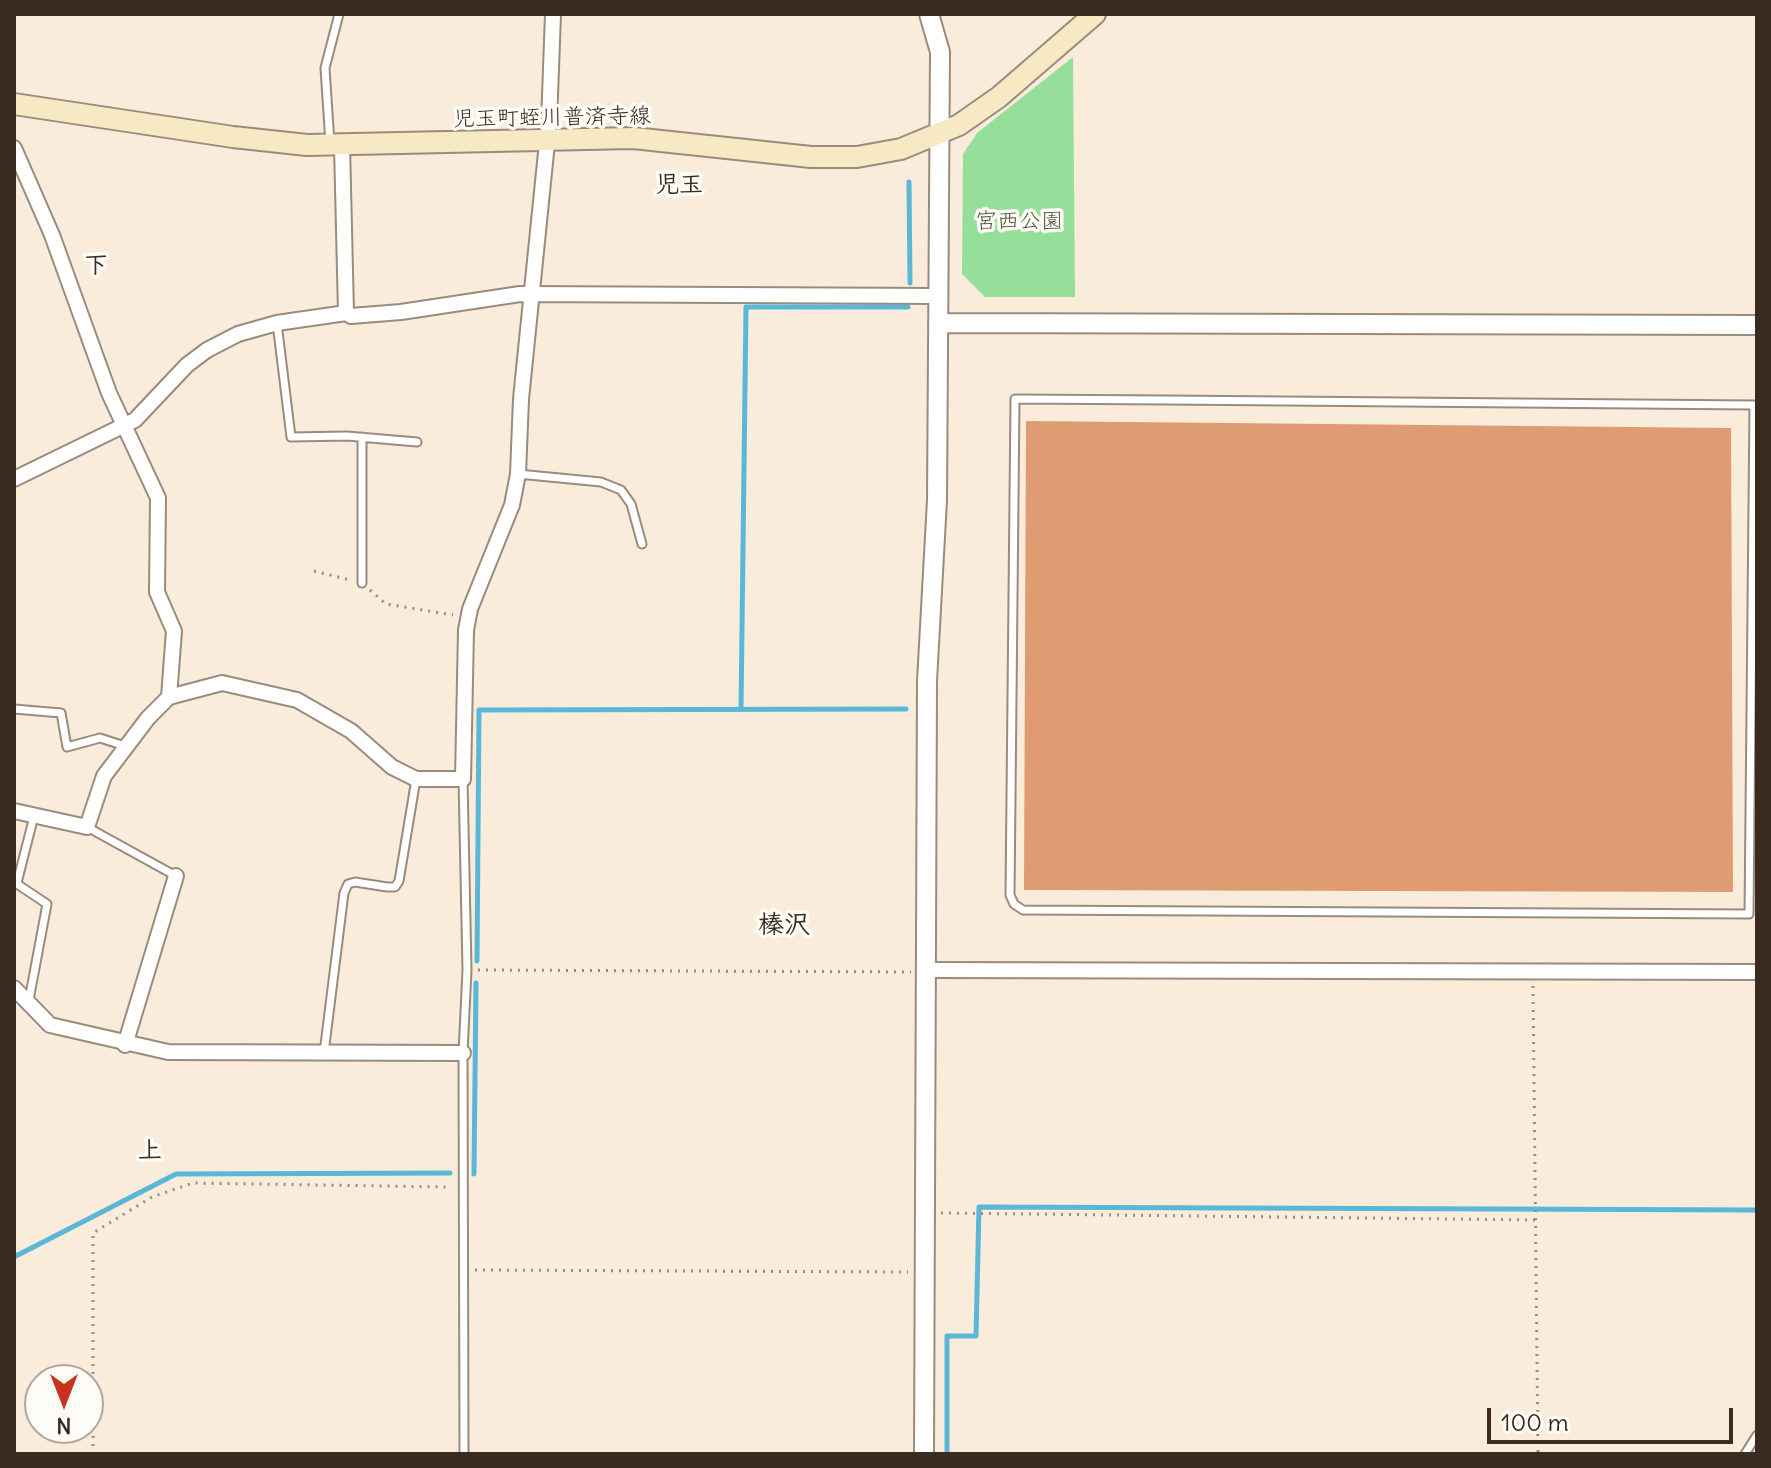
<!DOCTYPE html>
<html>
<head>
<meta charset="utf-8">
<style>
	body { margin:0 }
	#map { position:relative; width:1771px; height:1468px; overflow:hidden; background:#f9ecdb; font-family:Delius,sans-serif }
	canvas { display:block }
	.frame { position:absolute; inset:0; border:16px solid #3b2a1e; pointer-events:none }
	.north { position:absolute; left:24px; top:1364px; width:80px; height:80px; box-sizing:border-box; background:#fdfcf7; border:2px solid #afa8a0; border-radius:50%; rotate:180deg; font-size:22px; font-weight:700; line-height:32px; text-align:center; color:#3b2a1e }
	.north::after { content:''; display:block; margin:auto; width:28px; height:36px; background:#c8321e; clip-path:polygon(50% 0,100% 100%,50% 72%,0 100%) }
	.scale { position:absolute; left:1487px; top:1408px; width:246px; height:36px; box-sizing:border-box; border:4px solid #3b2a1e; border-top:0; padding-left:10px; font-size:24px; line-height:28px; white-space:nowrap; color:#3b2a1e; -webkit-text-stroke:6px #fdfcf7; paint-order:stroke }
</style>
</head>
<body>
<div id="map">
<canvas width="1771" height="1468"></canvas>
<div class="frame"></div>
<div class="north">N</div>
<div class="scale">100 m</div>
</div>
<script>
const ctx = document.querySelector('canvas').getContext('2d');
ctx.lineJoin = 'round';
function fill(path, color) {
  ctx.fillStyle = color;
  ctx.fill(path, 'evenodd');
}
function toPath(rows) {
  const path = new Path2D();
  for (const r of rows) {
    path.moveTo(r[0], r[1]);
    for (let i = 2; i < r.length; i += 2) path.lineTo(r[i], r[i + 1]);
  }
  return path;
}
function stroke(path, color, width, dash) {
  ctx.strokeStyle = color;
  ctx.lineWidth = width;
  ctx.lineCap = dash ? 'butt' : 'round';
  ctx.setLineDash(dash || []);
  ctx.stroke(path);
}
function write(font, color, halo, rows, align = 'center') {
  ctx.font = font + ' Delius,"Klee One",sans-serif';
  ctx.lineWidth = 7;
  ctx.setLineDash([]);
  ctx.textBaseline = 'middle';
  ctx.strokeStyle = halo;
  ctx.fillStyle = color;
  for (const [text, x, y, turn = 0] of rows) {
    ctx.save();
    ctx.translate(x, y);
    ctx.rotate((+turn || 0) * Math.PI / 180);
    ctx.textAlign = isNaN(turn) ? turn : align;
    if (halo) ctx.strokeText(text, 0, 0);
    ctx.fillText(text, 0, 0);
    ctx.restore();
  }
}
const green = toPath([
	[1073,57,1075,297,985,297,962,274,963,154,977,133]
]);
const stream = toPath([
	[909,182,910,283],
	[741,709,746,307,908,307],
	[477,961,479,710,906,709],
	[474,1174,476,983],
	[14,1257,176,1174,450,1173],
	[947,1454,947,1336,976,1336,979,1207,1757,1210]
]);
const building = toPath([
	[1026,421,1731,428,1733,892,1024,890]
]);
const path = toPath([
	[314,571,350,580],
	[370,590,386,604,453,615],
	[478,970,911,972],
	[1533,986,1538,1454],
	[941,1213,1536,1220],
	[475,1270,908,1272],
	[93,1454,93,1233,152,1197,193,1183,451,1187]
]);
const service = toPath([
	[330,143,325,68,339,14],
	[277,323,291,437,347,436,417,442],
	[1754,405,1749,914,1023,910,1014,904,1010,895,1015,399,1167,400,1754,405,1757,405],
	[362,437,362,583],
	[518,474,601,482,621,490,631,504,642,544],
	[14,709,61,713,67,747,100,738,125,746],
	[463,779,467,970,463,1053,464,1454],
	[87,827,176,876],
	[14,882,47,904,29,1000],
	[17,883,34,816],
	[324,1053,344,893,348,884,355,882,387,887,395,887,399,881,416,779],
	[1745,1454,1757,1435]
]);
const minor = toPath([
	[342,145,346,313],
	[14,148,52,235,109,393,158,498,157,592,174,631,169,697],
	[14,479,135,420,187,365,207,350,238,334,277,323,346,313,351,316,401,312,520,294,938,296],
	[14,811,87,827,104,776,148,718,169,697,222,683,297,700,351,731,392,767,416,779,463,779,466,630,470,609,512,505,518,474,521,399,549,123,553,14],
	[926,970,1757,972],
	[14,988,50,1025,168,1052,463,1053],
	[125,1045,176,876]
]);
const tertiary = toPath([
	[938,323,1757,325],
	[924,1454,927,681,937,500,940,52,929,14]
]);
const secondary = toPath([
	[14,104,233,137,307,145,633,138,811,157,857,157,901,149,959,125,999,97,1095,14]
]);
const streetNames = [
	["児玉町蛭川普済寺線",552,118,-1]
];
const parkNames = [
	["宮西公園",1019,222]
];
const neighbourhoodNames = [
	["児玉",679,185],
	["下",96,266],
	["上",150,1151]
];
const quarterNames = [
	["榛沢",784,926]
];
fill(green, '#95df9b');
stroke(stream, '#5ab7d8', 5);
fill(building, '#df9c73');
stroke(service, '#9a8b7c', 11);
stroke(minor, '#9a8b7c', 18);
stroke(tertiary, '#9a8b7c', 22);
stroke(secondary, '#9a8b7c', 24);
stroke(path, '#9a8b7c', 3, [2, 6]);
stroke(service, '#fff', 7);
stroke(minor, '#fff', 14);
stroke(tertiary, '#fff', 18);
stroke(secondary, '#f6e9c3', 20);
write('22px', '#3b2a1e', '#fdfcf7', streetNames);
write('22px', '#52573d', '#fdfcf7', parkNames);
write('bold 24px', '#3b2a1e', '#fdfcf7', neighbourhoodNames);
write('bold 26px', '#3b2a1e', '#fdfcf7', quarterNames);
</script>
</body>
</html>
